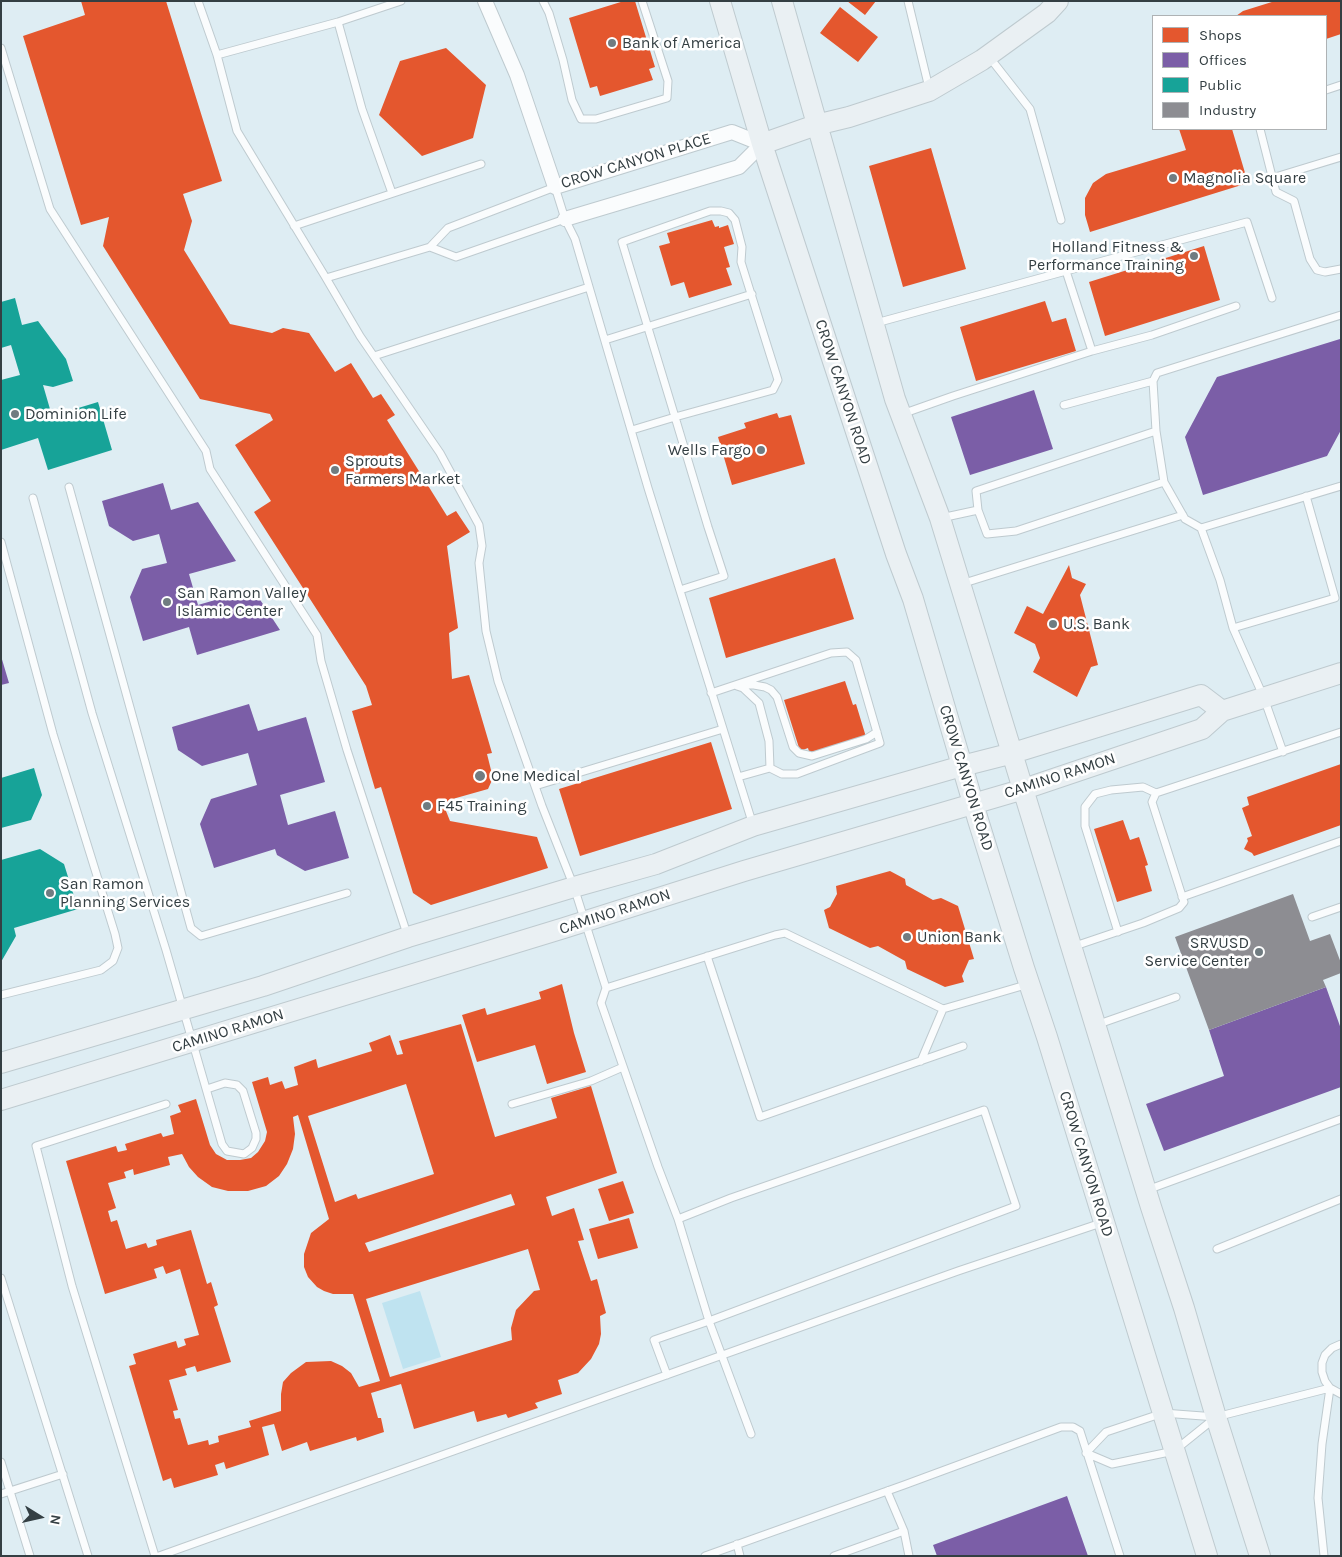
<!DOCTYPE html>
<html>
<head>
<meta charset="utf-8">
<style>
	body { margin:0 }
	#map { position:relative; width:1342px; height:1557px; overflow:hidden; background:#deedf3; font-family:Karla,sans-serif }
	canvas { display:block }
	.frame { position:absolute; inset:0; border:2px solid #343f43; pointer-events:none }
	.legend { position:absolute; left:1152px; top:15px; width:175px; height:115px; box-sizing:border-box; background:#fff; border:1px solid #aeb2b4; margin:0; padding:6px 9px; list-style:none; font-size:15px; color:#343f43 }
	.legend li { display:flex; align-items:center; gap:10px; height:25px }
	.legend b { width:25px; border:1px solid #aeb2b4 }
	.north { position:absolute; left:15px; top:1492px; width:50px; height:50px; -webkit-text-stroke:4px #fff; paint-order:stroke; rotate:100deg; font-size:14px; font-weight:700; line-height:20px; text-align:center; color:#343f43 }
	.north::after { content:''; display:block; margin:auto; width:18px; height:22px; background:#343f43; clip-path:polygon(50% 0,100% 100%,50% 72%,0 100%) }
</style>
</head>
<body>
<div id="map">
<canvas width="1342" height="1557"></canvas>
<div class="frame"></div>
<ul class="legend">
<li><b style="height:14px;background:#e4572e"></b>Shops</li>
<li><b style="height:14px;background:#7b5ea7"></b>Offices</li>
<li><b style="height:14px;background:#17a398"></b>Public</li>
<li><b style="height:14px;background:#8d8d92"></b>Industry</li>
</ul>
<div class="north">N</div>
</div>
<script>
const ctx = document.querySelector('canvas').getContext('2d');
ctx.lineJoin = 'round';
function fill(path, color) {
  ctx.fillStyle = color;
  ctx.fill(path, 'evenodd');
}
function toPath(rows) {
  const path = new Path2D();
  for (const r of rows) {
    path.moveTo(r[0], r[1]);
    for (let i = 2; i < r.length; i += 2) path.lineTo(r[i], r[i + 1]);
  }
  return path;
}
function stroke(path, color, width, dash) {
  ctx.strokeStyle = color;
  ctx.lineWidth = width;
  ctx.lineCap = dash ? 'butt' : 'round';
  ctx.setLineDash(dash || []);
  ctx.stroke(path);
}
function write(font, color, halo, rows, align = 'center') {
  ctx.font = font + ' Karla,sans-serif';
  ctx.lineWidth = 5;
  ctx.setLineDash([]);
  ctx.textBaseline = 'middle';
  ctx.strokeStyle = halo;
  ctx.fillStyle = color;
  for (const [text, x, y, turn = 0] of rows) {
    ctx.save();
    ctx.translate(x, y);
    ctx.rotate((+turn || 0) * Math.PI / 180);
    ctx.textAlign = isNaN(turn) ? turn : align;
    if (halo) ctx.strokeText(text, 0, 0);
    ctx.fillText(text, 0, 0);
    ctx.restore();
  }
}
const green = toPath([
	[420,1291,441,1357,403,1369,382,1303]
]);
const shops = toPath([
	[81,1,166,1,222,181,183,194,192,221,184,250,230,324,272,333,283,328,309,333,335,372,351,363,373,398,381,394,395,415,387,420,447,516,456,511,470,532,447,546,458,628,449,633,452,679,469,675,492,753,487,754,493,778,488,789,449,800,444,806,450,821,537,837,548,868,431,905,413,893,381,787,375,789,352,711,372,705,366,686,254,512,271,501,235,445,273,420,270,414,200,399,103,246,109,217,81,225,23,36,85,15],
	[624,1,635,1,655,67,649,69,653,80,600,96,597,86,590,88,569,18],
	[847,1,876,1,865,15],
	[1275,1,1340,1,1341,34,1326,39,1326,16,1236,16,1243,11],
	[840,7,878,37,858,62,820,33],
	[446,48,486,85,473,138,422,156,379,115,400,61],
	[1179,129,1232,129,1248,183,1090,232,1085,215,1085,198,1093,183,1106,174,1186,150],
	[931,148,966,269,903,287,869,166],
	[712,220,715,227,719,226,719,228,728,225,734,244,724,247,730,267,726,268,732,285,689,298,684,282,671,286,659,246,670,243,667,233],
	[1204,246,1220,300,1105,336,1089,282],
	[1045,301,1052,322,1066,318,1076,351,976,381,960,327],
	[777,413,779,418,791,415,805,464,732,485,718,437,746,428,744,423],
	[835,558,854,619,726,658,709,598],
	[1069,565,1072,578,1086,584,1080,595,1098,665,1091,667,1077,697,1033,672,1040,658,1035,644,1014,633,1027,606,1043,614],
	[845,681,853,705,856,704,866,737,810,755,808,748,800,751,784,700],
	[711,742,732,809,580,856,559,789],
	[1341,764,1341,825,1254,856,1252,853,1244,849,1248,841,1247,838,1252,836,1242,808,1249,805,1247,797],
	[1123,820,1130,840,1139,837,1148,865,1145,866,1152,891,1117,902,1094,829],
	[890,871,905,879,906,885,933,900,941,898,958,906,974,959,969,960,962,976,964,982,945,987,907,969,905,961,878,946,870,948,829,928,824,910,830,907,837,894,836,886],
	[562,984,574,1033,586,1072,547,1084,535,1045,477,1062,462,1015,485,1008,487,1015,541,999,539,992],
	[461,1024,495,1137,557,1118,551,1098,591,1086,617,1173,546,1197,552,1216,574,1208,584,1240,578,1241,591,1281,597,1279,606,1313,600,1316,601,1334,599,1344,591,1359,578,1373,558,1380,562,1394,535,1403,538,1408,508,1418,506,1414,477,1422,474,1411,414,1429,401,1384,371,1393,378,1418,381,1418,384,1432,357,1441,356,1437,310,1451,307,1442,282,1451,274,1424,262,1427,269,1455,226,1469,224,1462,215,1465,218,1475,174,1488,171,1478,163,1481,129,1366,136,1364,133,1354,176,1341,178,1348,186,1345,184,1339,199,1335,180,1269,166,1274,163,1266,154,1269,157,1278,105,1294,66,1161,116,1146,118,1152,127,1150,125,1144,161,1133,163,1137,174,1134,170,1116,181,1112,178,1105,196,1099,210,1145,216,1154,227,1160,240,1160,251,1158,258,1152,265,1141,267,1132,252,1082,268,1077,270,1085,282,1081,285,1089,298,1085,294,1067,316,1059,318,1068,372,1051,369,1043,390,1035,397,1055,403,1054,399,1041],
	[406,1084,434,1174,358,1199,356,1194,335,1202,308,1116],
	[298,1115,329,1219,311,1233,304,1254,304,1267,308,1277,317,1287,324,1291,333,1294,353,1294,380,1381,359,1387,351,1373,342,1366,331,1361,306,1362,291,1373,283,1382,281,1394,281,1411,249,1421,251,1427,218,1436,219,1442,209,1445,208,1440,188,1445,180,1418,175,1419,173,1411,178,1410,169,1380,187,1375,185,1369,195,1366,197,1372,231,1362,214,1307,218,1305,211,1282,207,1284,191,1230,156,1240,157,1245,148,1248,146,1243,126,1249,117,1220,111,1222,108,1211,116,1208,108,1183,126,1178,124,1172,133,1169,134,1175,170,1165,168,1157,182,1154,189,1167,198,1177,212,1187,228,1191,248,1191,266,1186,279,1176,287,1164,293,1149,295,1134,293,1117],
	[511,1194,515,1205,369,1252,365,1243],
	[528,1249,540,1290,534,1291,516,1310,511,1328,512,1340,390,1377,366,1299],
	[623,1181,634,1213,609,1221,598,1189],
	[629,1218,638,1248,598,1259,589,1229]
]);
const offices = toPath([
	[1340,339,1341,430,1327,456,1203,495,1185,437,1217,377],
	[1034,390,1053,449,970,475,951,417],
	[163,483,171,510,198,502,236,561,189,574,198,605,253,589,280,630,197,655,189,627,143,641,130,597,142,569,167,563,159,534,133,541,109,526,102,501],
	[1,656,9,683,1,685],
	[249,704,258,731,306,717,325,782,280,795,288,825,335,811,349,858,305,871,277,855,275,849,214,868,200,824,211,799,257,785,248,753,202,766,178,750,172,727],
	[1326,987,1341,1029,1341,1087,1164,1151,1146,1104,1224,1076,1209,1030],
	[1067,1496,1088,1556,937,1556,933,1545]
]);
const public = toPath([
	[15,298,22,325,38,321,66,359,73,381,53,387,43,385,52,416,98,402,112,450,48,470,38,438,1,450,1,380,20,375,11,345,1,348,1,302],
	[34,768,42,795,31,820,1,828,1,778],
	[40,849,64,864,78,909,14,928,16,936,1,962,1,860]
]);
const industry = toPath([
	[1293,894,1310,941,1330,934,1341,963,1341,973,1323,980,1326,987,1209,1030,1175,937]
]);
const lane = toPath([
	[198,1,217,55,237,131,326,278,430,247,448,228,555,187,565,219,575,239,648,488,753,825],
	[543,1,549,13,563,60,572,100,581,119,596,119,667,98,668,81,642,1],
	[908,1,929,88],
	[338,22,362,109,392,193],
	[1,48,50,209,206,451,210,469,317,635,321,661,347,750,408,937],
	[217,55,338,22,401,1],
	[990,58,1030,109,1061,220],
	[1326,90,1341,85],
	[1260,129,1276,192,1294,201,1310,259,1317,270,1325,272,1341,269],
	[1272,178,1341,157],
	[294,226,481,164],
	[430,247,456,257,565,219],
	[1066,271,1247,222,1272,298],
	[326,278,360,336,440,453,479,525,482,546,479,563,486,631,498,681,542,806,574,887,606,988,601,1003,658,1167,678,1219,709,1321,751,1434],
	[876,323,1066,271,1092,351],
	[605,340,752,294],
	[374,356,589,287],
	[1153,381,1157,373,1341,315],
	[1064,405,1153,381,1156,431,976,491,978,510,987,534,1016,531,1164,482],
	[902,414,953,396,1092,351,1152,335,1236,306],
	[632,430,675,417,773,390,778,380,741,262,742,247,735,220,729,213,721,211,710,211,622,242,675,417,708,527,724,576,680,590],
	[1156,431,1164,482,1185,519,1201,528,1341,486],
	[69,487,191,928,201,936,347,893],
	[33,498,92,713,166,950,222,1144,227,1151,244,1154,252,1148,256,1139,256,1133,243,1091,237,1085,225,1083,207,1089],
	[941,518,978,510],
	[1201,528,1220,580,1233,628,1264,698,1283,752],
	[1,542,53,734,115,934,118,948,113,961,101,970,1,995],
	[961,584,1183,515],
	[1233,628,1335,598,1306,496],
	[741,685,754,685,765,687,771,690,777,697,793,747,799,753,812,756,866,739,877,732],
	[737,686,743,688,759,703,769,741,770,768],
	[711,693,831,653,847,652,856,660,880,743,797,774,782,774,770,768,738,777],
	[535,786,723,729],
	[1182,897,1341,841],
	[1312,917,1341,907],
	[1118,932,1085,826,1085,807,1095,794,1111,790,1143,787,1156,793],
	[1072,947,1143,923,1179,908,1184,902,1152,802,1156,793,1341,732],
	[707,956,760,1117,963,1046],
	[606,988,775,935,785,933,943,1009,921,1061],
	[943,1009,1029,984],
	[1096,1025,1176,997],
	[512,1104,591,1081,623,1067],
	[1147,1190,1341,1119],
	[1217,1249,1341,1199],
	[1,1278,88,1556],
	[1341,1344,1332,1348,1325,1355,1322,1363,1322,1372,1325,1381,1330,1388,1341,1394],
	[667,1375,654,1340,709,1321,1016,1206,984,1110,731,1198,678,1219],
	[1215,1418,1174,1451,1112,1464,1086,1453,1106,1432,1163,1413,1216,1417,1330,1388,1322,1444,1318,1498,1324,1556],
	[1,1462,30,1556],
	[887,1491,904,1531],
	[1,1494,63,1474],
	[737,1544,740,1556],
	[155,1556,72,1286,36,1146,166,1104],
	[159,1556,958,1271,1104,1222],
	[705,1556,904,1485,1061,1427,1073,1427,1080,1431,1120,1556],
	[834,1556,904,1531,909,1556]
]);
const street = toPath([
	[485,1,517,75,555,187,732,132,762,144,739,167,565,219]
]);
const secondary = toPath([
	[720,1,762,144,896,554,913,599,978,820,1024,968,1047,1037,1207,1556],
	[782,1,895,399,940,518,1151,1207,1184,1308,1216,1417,1260,1556],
	[762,144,816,125,849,117,929,91,982,60,1047,13,1058,1],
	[1,1063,263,986,408,937,574,887,656,864,753,826,962,766,1013,753,1201,695,1222,711],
	[1,1100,564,928,744,871,1024,789,1202,729,1222,711,1341,673]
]);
const markers = [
	[612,43,5,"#707c81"],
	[1173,178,5,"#707c81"],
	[1194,256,5,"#707c81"],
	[15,414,5,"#707c81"],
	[761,450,5,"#707c81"],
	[335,470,5,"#707c81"],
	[167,602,5,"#707c81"],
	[1053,624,5,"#707c81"],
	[480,776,6,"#707c81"],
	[427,806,5,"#707c81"],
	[50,893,5,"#707c81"],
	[907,937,5,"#707c81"],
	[1259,952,5,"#707c81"]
];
const poiNames = [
	["Bank of America",622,43],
	["Magnolia Square",1183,178],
	["Holland Fitness &",1184,247,"right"],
	["Performance Training",1184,265,"right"],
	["Dominion Life",25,414],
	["Wells Fargo",751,450,"right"],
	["Sprouts",345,461],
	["Farmers Market",345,479],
	["San Ramon Valley",177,593],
	["Islamic Center",177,611],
	["U.S. Bank",1063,624],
	["One Medical",491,776],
	["F45 Training",437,806],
	["San Ramon",60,884],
	["Planning Services",60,902],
	["Union Bank",917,937],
	["SRVUSD",1249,943,"right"],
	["Service Center",1249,961,"right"]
];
const streetNames = [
	["CROW CANYON PLACE",636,161,-17],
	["CROW CANYON ROAD",843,392,72],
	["CAMINO RAMON",1060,776,-18],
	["CROW CANYON ROAD",966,778,73],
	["CAMINO RAMON",615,912,-18],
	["CAMINO RAMON",228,1031,-17],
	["CROW CANYON ROAD",1086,1164,73]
];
fill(green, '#bfe3f0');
fill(shops, '#e4572e');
fill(offices, '#7b5ea7');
fill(public, '#17a398');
fill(industry, '#8d8d92');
stroke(lane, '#becacf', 9);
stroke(street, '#becacf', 16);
stroke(secondary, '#becacf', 22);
stroke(lane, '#fafcfd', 7);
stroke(street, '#fafcfd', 14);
stroke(secondary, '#eaf0f3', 20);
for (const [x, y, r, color] of markers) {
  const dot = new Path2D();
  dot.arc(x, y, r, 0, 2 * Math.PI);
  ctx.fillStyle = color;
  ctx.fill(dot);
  stroke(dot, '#fff', 2);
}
write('16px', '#343f43', '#fff', poiNames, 'left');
write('16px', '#343f43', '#fff', streetNames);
</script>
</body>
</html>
